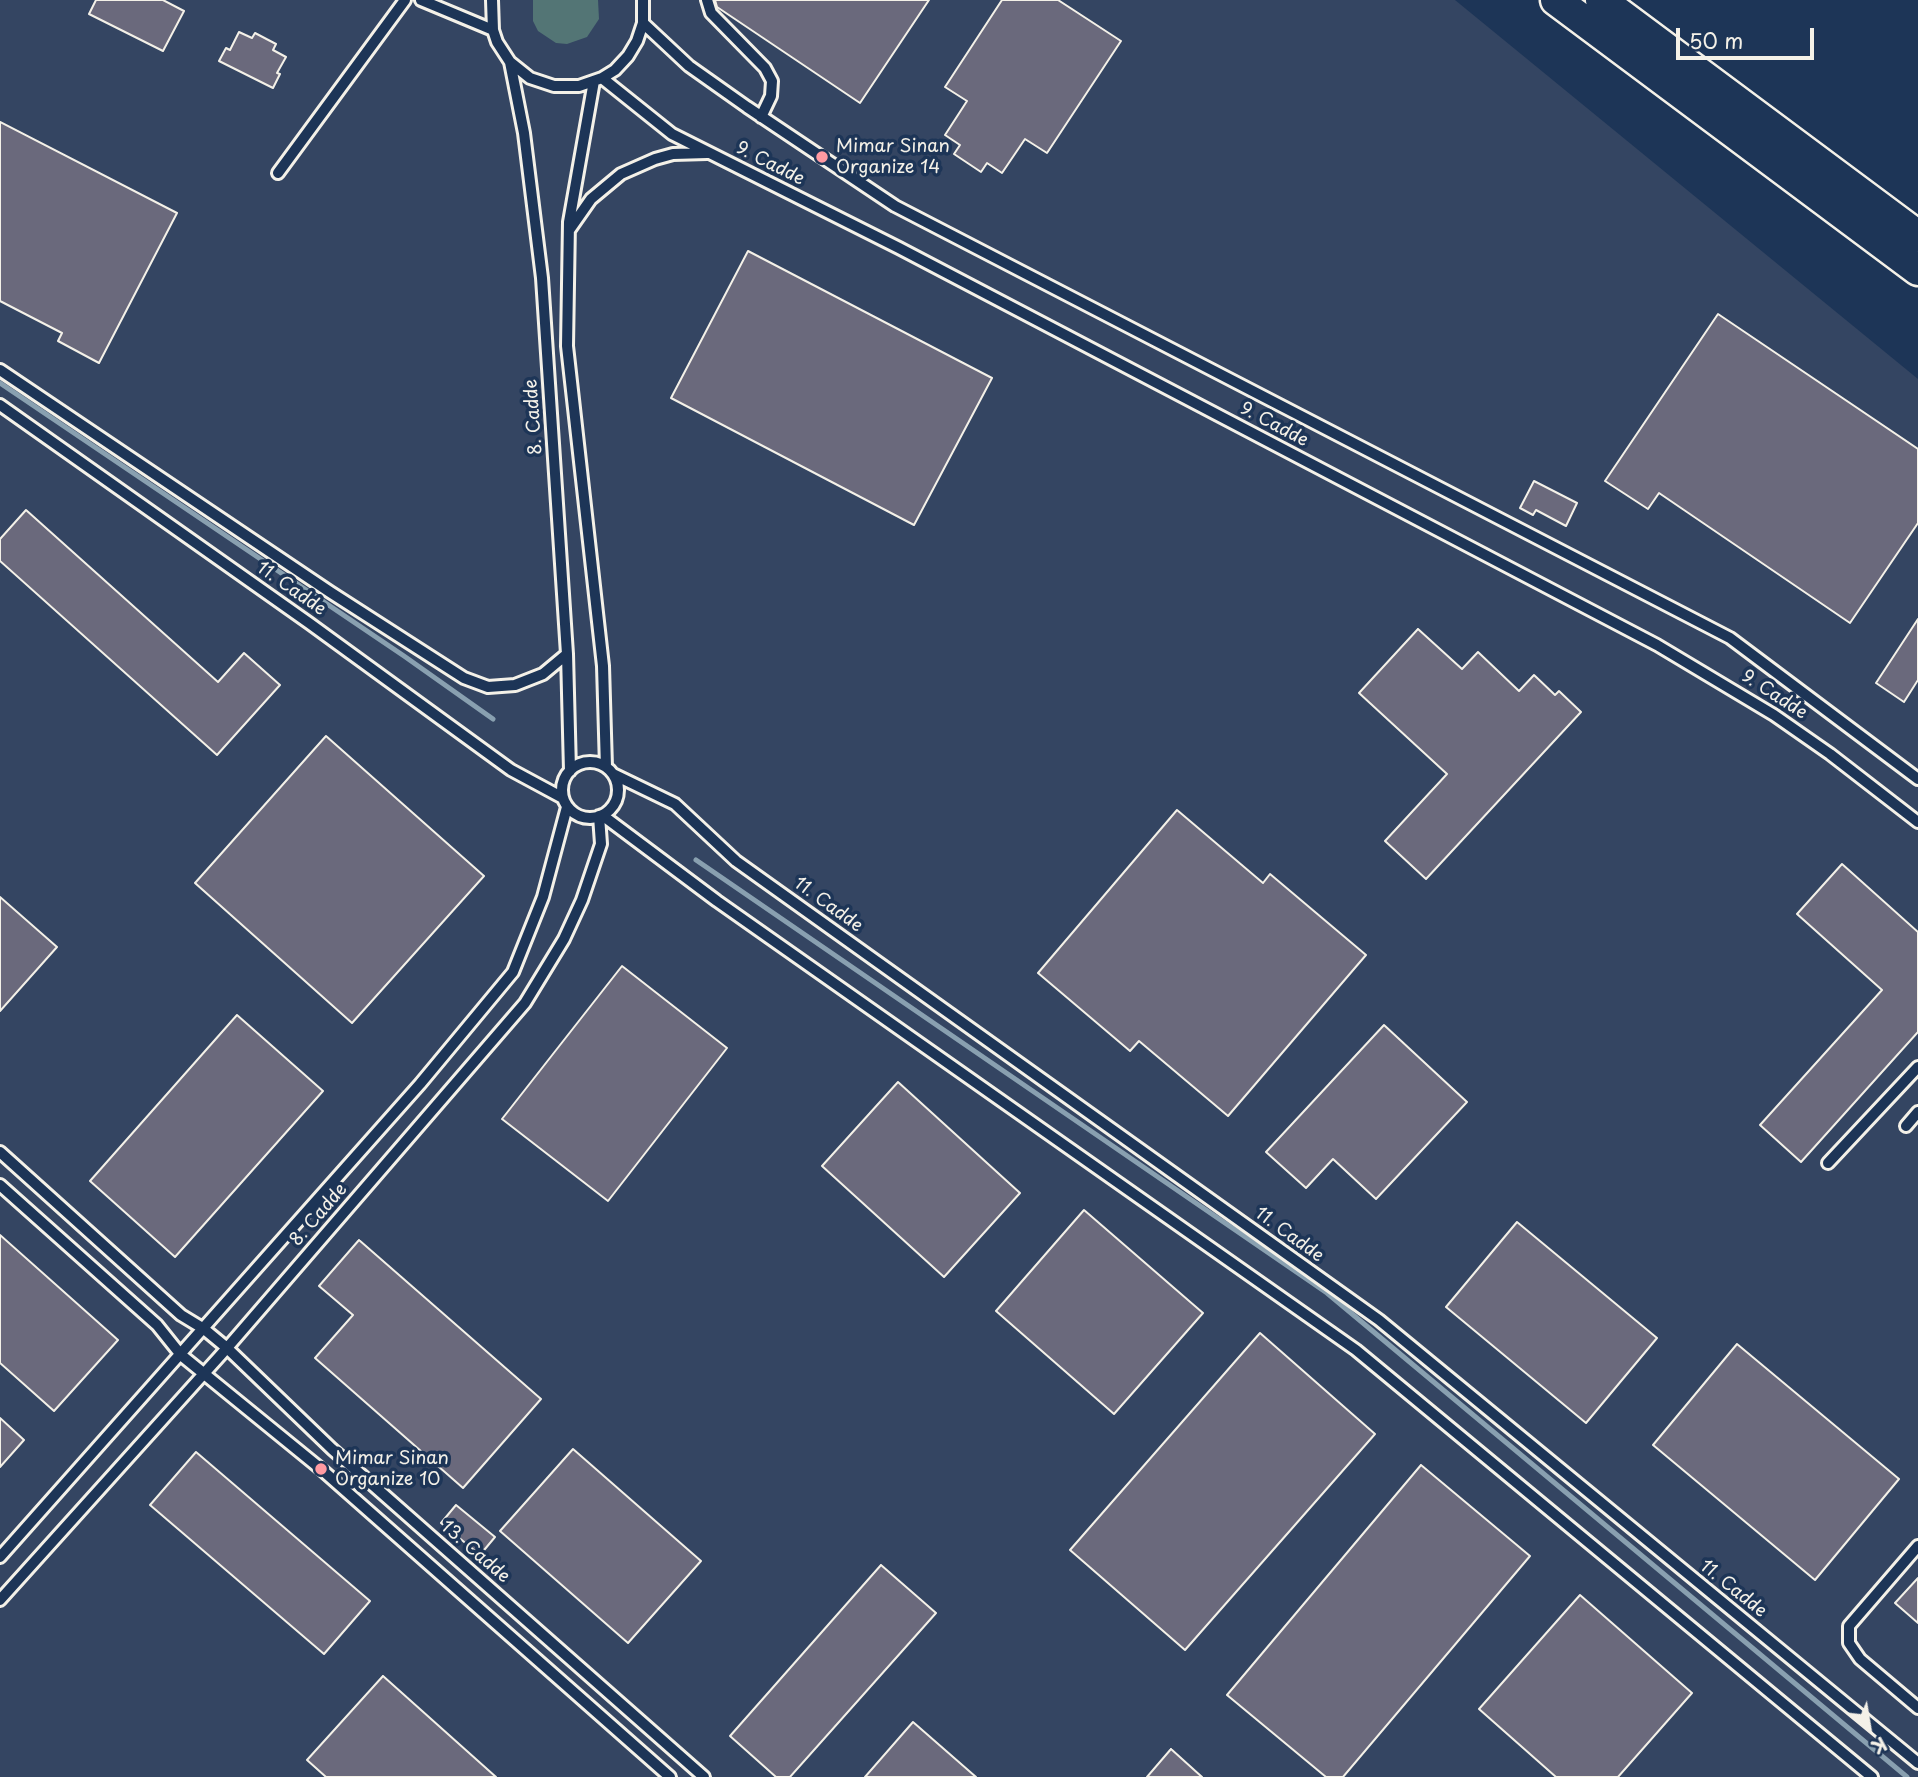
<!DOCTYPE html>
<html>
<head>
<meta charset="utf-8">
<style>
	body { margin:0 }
	#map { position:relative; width:1918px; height:1777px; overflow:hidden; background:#1d3557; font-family:"Playpen Sans",sans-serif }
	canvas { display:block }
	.north { position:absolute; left:1834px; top:1693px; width:70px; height:70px; -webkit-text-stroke:5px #1d3557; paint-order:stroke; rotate:150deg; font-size:19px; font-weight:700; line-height:28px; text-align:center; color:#f4f1e8 }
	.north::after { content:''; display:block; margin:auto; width:24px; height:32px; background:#f4f1e8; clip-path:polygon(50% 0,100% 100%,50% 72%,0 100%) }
	.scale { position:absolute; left:1676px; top:28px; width:138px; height:32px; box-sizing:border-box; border:4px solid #f4f1e8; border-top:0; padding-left:9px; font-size:21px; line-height:24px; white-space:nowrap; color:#f4f1e8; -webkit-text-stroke:5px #1d3557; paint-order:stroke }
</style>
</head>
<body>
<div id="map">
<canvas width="1918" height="1777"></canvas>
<div class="north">K</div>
<div class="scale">50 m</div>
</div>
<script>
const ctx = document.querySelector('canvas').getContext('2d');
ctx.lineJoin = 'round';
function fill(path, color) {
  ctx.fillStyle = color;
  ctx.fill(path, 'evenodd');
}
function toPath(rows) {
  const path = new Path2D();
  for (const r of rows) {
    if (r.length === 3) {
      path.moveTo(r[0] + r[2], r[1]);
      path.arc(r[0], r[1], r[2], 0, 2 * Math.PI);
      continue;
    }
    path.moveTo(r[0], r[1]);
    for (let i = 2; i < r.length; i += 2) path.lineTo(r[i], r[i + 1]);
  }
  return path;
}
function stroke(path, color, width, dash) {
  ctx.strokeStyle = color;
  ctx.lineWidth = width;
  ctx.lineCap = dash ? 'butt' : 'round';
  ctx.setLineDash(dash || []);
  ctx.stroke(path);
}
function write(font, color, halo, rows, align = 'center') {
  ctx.font = font + ' "Playpen Sans",sans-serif';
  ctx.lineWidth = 7;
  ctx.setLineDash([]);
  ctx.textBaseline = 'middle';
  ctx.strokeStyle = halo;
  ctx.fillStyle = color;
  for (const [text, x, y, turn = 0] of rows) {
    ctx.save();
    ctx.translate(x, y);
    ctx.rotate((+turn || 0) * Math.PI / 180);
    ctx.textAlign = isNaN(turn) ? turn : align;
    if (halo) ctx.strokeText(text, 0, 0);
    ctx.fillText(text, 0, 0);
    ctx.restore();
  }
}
const built = toPath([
	[0,0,1455,0,1918,379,1918,1777,0,1777]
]);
const green = toPath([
	[533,0,598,0,599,19,587,37,567,44,556,43,538,31,533,21]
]);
const stream = toPath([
	[0,383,404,656,493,719],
	[696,860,1327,1293,1907,1777]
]);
const building = toPath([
	[96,0,163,0,184,11,163,51,89,14,96,0],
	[715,0,929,0,860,103,717,7,715,0],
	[1002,0,1058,0,1121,41,1047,153,1025,139,1002,173,987,163,981,172,954,154,960,145,945,135,967,101,945,87,1002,0],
	[239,32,252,38,255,33,276,44,273,50,286,57,277,73,280,74,273,88,219,61,226,48,230,50,239,32],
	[0,122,177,213,99,363,58,341,62,333,0,301,0,122],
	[748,251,992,378,914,525,671,398,748,251],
	[1718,314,1918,449,1918,523,1850,623,1659,493,1648,509,1605,481,1718,314],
	[1534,481,1577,503,1566,526,1536,510,1533,515,1520,508,1534,481],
	[26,510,218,682,244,653,280,685,217,755,0,561,0,539,26,510],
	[1918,619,1918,680,1904,702,1876,683,1918,619],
	[1418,629,1462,669,1478,652,1519,691,1534,675,1555,695,1559,691,1581,712,1426,879,1385,841,1447,774,1359,693,1418,629],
	[326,736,484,876,352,1023,195,883,326,736],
	[1177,810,1263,883,1270,874,1366,955,1228,1116,1139,1041,1130,1051,1038,973,1177,810],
	[1842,864,1918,932,1918,1032,1801,1162,1760,1125,1882,990,1797,914,1842,864],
	[0,897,57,947,0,1011,0,897],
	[622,966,727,1048,608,1201,502,1119,622,966],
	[237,1015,323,1091,175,1257,90,1181,237,1015],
	[1384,1025,1467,1102,1376,1199,1333,1159,1306,1188,1266,1152,1384,1025],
	[898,1082,1020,1193,944,1277,822,1166,898,1082],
	[1084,1210,1203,1313,1114,1414,996,1311,1084,1210],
	[1517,1222,1657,1338,1586,1423,1446,1307,1517,1222],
	[0,1235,118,1340,54,1411,0,1363,0,1235],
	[359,1240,541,1399,463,1488,315,1358,353,1315,319,1286,359,1240],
	[1260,1333,1375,1434,1185,1650,1070,1550,1260,1333],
	[1737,1344,1899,1479,1815,1580,1653,1445,1737,1344],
	[0,1418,24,1440,0,1467,0,1418],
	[573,1449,701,1561,628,1643,500,1531,573,1449],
	[196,1452,370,1601,324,1654,150,1505,196,1452],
	[1421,1465,1530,1556,1343,1777,1326,1777,1227,1695,1421,1465],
	[456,1505,495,1537,480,1555,441,1523,456,1505],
	[881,1565,936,1613,790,1777,776,1777,730,1736,881,1565],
	[1918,1578,1918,1623,1895,1603,1918,1578],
	[1580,1595,1692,1693,1618,1777,1556,1777,1479,1709,1580,1595],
	[383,1676,496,1777,326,1777,307,1760,383,1676],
	[913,1722,976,1777,865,1777,913,1722],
	[1171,1749,1202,1777,1147,1777,1171,1749]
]);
const lane = toPath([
	[421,0,493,30],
	[492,0,493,30,497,42,510,62,530,78,554,86,579,86,602,78,615,70,628,56,637,41,643,23,643,0],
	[707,0,711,13,765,68,772,81,771,96,761,117],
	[643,23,689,66,747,107,895,206,1730,638,1918,779],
	[510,62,524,133,542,278,567,654,570,771],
	[602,78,672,134,899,248,1657,645,1774,715,1830,754,1918,822],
	[594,81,569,222,567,346,603,666,606,767],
	[278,173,405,0],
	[570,229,591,199,621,174,655,159,673,154,707,153],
	[0,370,330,592,464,678,488,687,515,685,543,674,567,654],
	[0,405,309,623,511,770,563,798],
	[590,790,28],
	[613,774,675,804,736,861,1379,1320,1918,1763],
	[602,815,717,901,1356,1350,1872,1777],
	[1906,1126,1918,1112],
	[0,1152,181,1315,204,1329,227,1348,332,1449,704,1777],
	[1828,1163,1918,1067],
	[0,1185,157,1325,181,1355,321,1469,670,1777],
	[1918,1546,1849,1626,1849,1643,1860,1659,1918,1708],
	[0,1557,420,1084,513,972,543,897,567,807],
	[0,1600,227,1348,525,1003,564,939,582,900,601,844,599,816]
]);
const secondary = toPath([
	[1556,0,1918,270],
	[1601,0,1918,236]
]);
const markers = [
	[822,157,7,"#ff9aa2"],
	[321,1469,7,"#ff9aa2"]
];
const poiNames = [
	["Mimar Sinan",836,147],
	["Organize 14",836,168],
	["Mimar Sinan",335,1459],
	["Organize 10",335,1480]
];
const streetNames = [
	["9. Cadde",770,164,27],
	["8. Cadde",534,417,-94],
	["9. Cadde",1274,425,28],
	["11. Cadde",291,589,35],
	["9. Cadde",1774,695,33],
	["11. Cadde",828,905,36],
	["8. Cadde",319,1215,-49],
	["11. Cadde",1289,1235,36],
	["13. Cadde",475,1552,41],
	["11. Cadde",1733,1589,39]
];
fill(built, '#344562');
fill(green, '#537575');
stroke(stream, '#89a0b0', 5);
fill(building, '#6a697c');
stroke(building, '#f4f1e8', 2);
stroke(lane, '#f4f1e8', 16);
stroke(secondary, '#f4f1e8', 35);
stroke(lane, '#1d3557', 10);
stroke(secondary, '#1d3557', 30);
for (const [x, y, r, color] of markers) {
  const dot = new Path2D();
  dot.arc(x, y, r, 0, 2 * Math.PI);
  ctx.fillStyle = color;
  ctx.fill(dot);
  stroke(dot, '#1d3557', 2.5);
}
write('18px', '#f4f1e8', '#1d3557', poiNames, 'left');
write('18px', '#f4f1e8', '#1d3557', streetNames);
</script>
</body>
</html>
